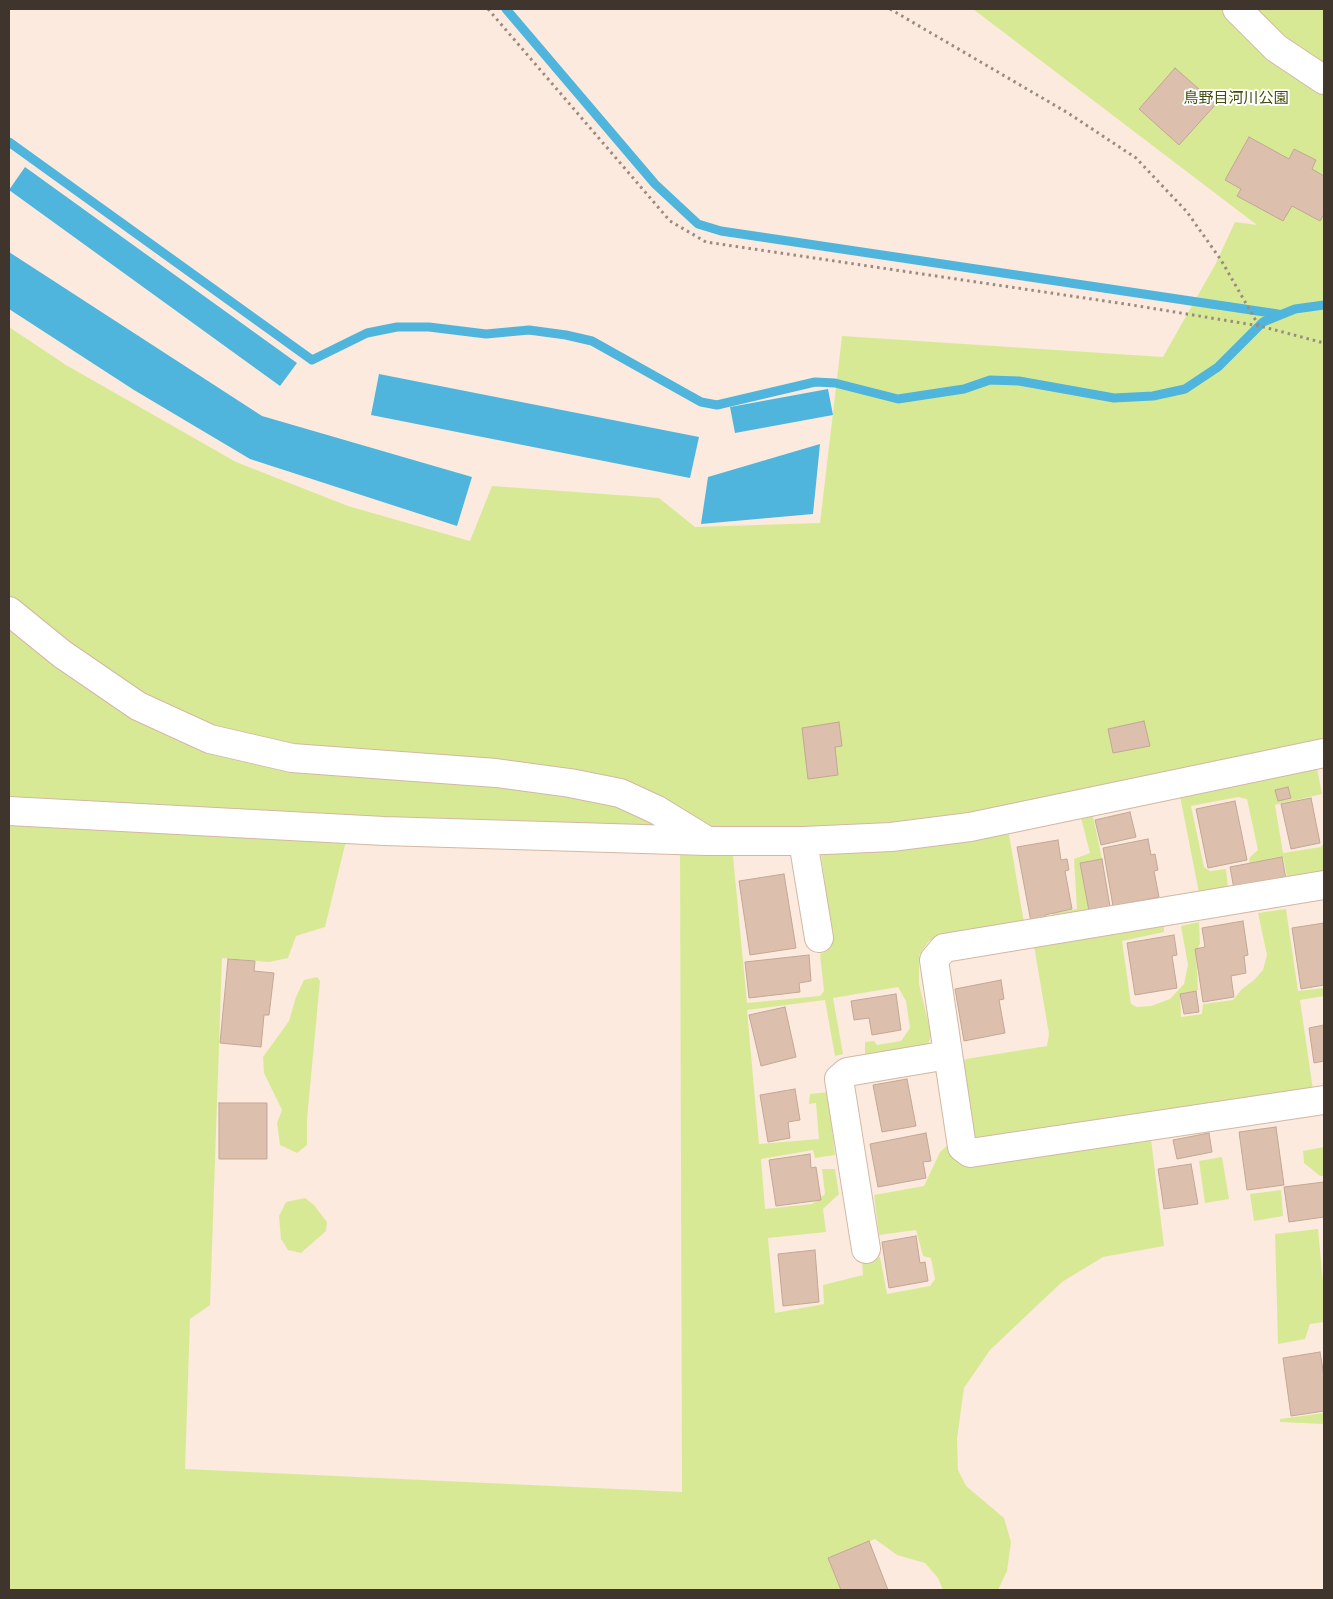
<!DOCTYPE html>
<html>
<head>
<meta charset="utf-8">
<style>
	body { margin:0 }
	#map { position:relative; width:1333px; height:1599px; overflow:hidden; background:#fceade; font-family:Barlow,sans-serif }
	canvas { display:block }
	.frame { position:absolute; inset:0; border:10px solid #40352d; pointer-events:none }
</style>
</head>
<body>
<div id="map">
<canvas width="1333" height="1599"></canvas>
<div class="frame"></div>
</div>
<script>
const ctx = document.querySelector('canvas').getContext('2d');
ctx.lineJoin = 'round';
function fill(path, color) {
  ctx.fillStyle = color;
  ctx.fill(path, 'evenodd');
}
function toPath(rows) {
  const path = new Path2D();
  for (const r of rows) {
    path.moveTo(r[0], r[1]);
    for (let i = 2; i < r.length; i += 2) path.lineTo(r[i], r[i + 1]);
  }
  return path;
}
function stroke(path, color, width, dash) {
  ctx.strokeStyle = color;
  ctx.lineWidth = width;
  ctx.lineCap = dash ? 'butt' : 'round';
  ctx.setLineDash(dash || []);
  ctx.stroke(path);
}
function write(font, color, halo, rows, align = 'center') {
  ctx.font = font + ' Barlow,"Noto Sans JP",sans-serif';
  ctx.lineWidth = 4;
  ctx.setLineDash([]);
  ctx.textBaseline = 'middle';
  ctx.strokeStyle = halo;
  ctx.fillStyle = color;
  for (const [text, x, y, turn = 0] of rows) {
    ctx.save();
    ctx.translate(x, y);
    ctx.rotate((+turn || 0) * Math.PI / 180);
    ctx.textAlign = isNaN(turn) ? turn : align;
    if (halo) ctx.strokeText(text, 0, 0);
    ctx.fillText(text, 0, 0);
    ctx.restore();
  }
}
const green = toPath([
	[973,9,1324,9,1324,745,969,817,713,834,352,816,325,927,296,936,288,958,269,962,222,958,210,1305,190,1319,185,1469,682,1492,680,855,733,856,747,1003,820,996,824,991,820,954,825,952,825,944,833,943,821,854,891,850,1009,834,1024,923,929,941,919,955,919,984,931,1034,928,1046,865,1056,865,1042,874,1041,877,1045,901,1041,910,1028,906,1001,898,987,833,998,843,1054,835,1056,825,1000,747,1010,759,1144,819,1139,816,1103,809,1104,810,1094,828,1092,835,1155,815,1158,813,1150,761,1159,765,1209,812,1204,825,1194,822,1169,835,1169,839,1194,823,1209,826,1232,768,1238,775,1313,824,1304,823,1285,863,1275,862,1259,880,1257,887,1294,930,1286,935,1279,931,1258,923,1256,916,1230,879,1235,874,1195,924,1186,940,1152,967,1128,960,1064,966,1059,1047,1046,1049,1034,1034,946,1164,926,1164,932,1122,941,1131,1004,1137,1007,1151,1006,1170,999,1184,984,1188,965,1181,926,1199,922,1200,943,1196,954,1198,990,1180,994,1181,1017,1202,1014,1203,1004,1233,1000,1242,989,1254,980,1263,970,1267,955,1258,913,1286,909,1298,991,1324,988,1324,996,1300,1000,1313,1090,1151,1139,1164,1246,1103,1257,1062,1282,990,1350,964,1388,957,1439,958,1470,966,1486,1004,1518,1011,1542,1007,1571,998,1590,943,1590,938,1578,925,1563,897,1555,875,1539,828,1558,841,1590,9,1590,9,327,66,365,236,462,348,506,470,541,492,486,659,498,695,527,820,523,842,336,1163,357,1215,265,1235,222,1257,225],
	[1317,768,1322,794,1275,805,1283,853,1321,847,1324,843,1324,875,1288,881,1283,857,1249,863,1250,857,1258,850,1247,799,1238,797,1191,806,1204,867,1210,871,1226,869,1228,888,1199,893,1180,796],
	[1093,816,1102,859,1080,863,1089,911,1052,918,1053,913,1077,909,1074,859,1090,853,1081,818],
	[317,977,320,981,307,1119,307,1145,297,1153,280,1145,277,1123,282,1110,264,1073,263,1057,289,1021,296,997,304,980],
	[1324,1147,1324,1176,1320,1176,1304,1163,1303,1151],
	[1222,1157,1229,1199,1205,1203,1199,1161],
	[1281,1190,1283,1216,1254,1221,1250,1194],
	[305,1198,314,1205,327,1222,326,1231,301,1253,288,1250,281,1239,279,1216,286,1202],
	[1318,1229,1324,1293,1324,1322,1310,1324,1305,1339,1278,1344,1275,1234],
	[1324,1413,1324,1424,1280,1422,1280,1419]
]);
const water = toPath([
	[25,167,297,363,280,386,9,190],
	[9,252,262,416,472,477,457,526,250,459,134,390,9,309],
	[379,374,699,437,690,478,371,415],
	[828,389,833,415,735,433,730,407],
	[820,444,813,514,701,524,708,477]
]);
const stream = toPath([
	[506,9,655,184,698,224,721,231,1278,314],
	[9,142,312,360,367,333,397,327,429,327,486,334,529,330,566,335,592,341,701,402,717,405,815,382,835,383,898,399,964,389,990,380,1019,381,1114,398,1153,396,1185,389,1218,367,1263,322,1295,309,1324,305]
]);
const building = toPath([
	[1175,68,1216,104,1179,145,1139,109,1175,68],
	[1249,137,1289,159,1294,149,1316,160,1312,169,1324,176,1324,214,1320,221,1292,206,1283,221,1237,196,1241,189,1225,180,1249,137],
	[1144,721,1150,746,1113,753,1108,729,1144,721],
	[839,722,842,746,835,747,838,775,808,779,802,728,839,722],
	[1288,787,1291,798,1278,801,1275,790,1288,787],
	[1311,798,1320,843,1291,849,1281,804,1311,798],
	[1235,801,1247,860,1208,868,1196,809,1235,801],
	[1130,812,1136,837,1101,845,1095,820,1130,812],
	[1148,839,1151,855,1155,854,1158,870,1154,871,1159,897,1113,906,1103,848,1148,839],
	[1058,840,1061,860,1067,859,1069,870,1065,871,1072,909,1045,915,1046,919,1031,922,1017,847,1058,840],
	[1282,857,1286,879,1234,889,1230,867,1282,857],
	[1102,859,1110,907,1089,911,1080,863,1102,859],
	[784,874,796,948,750,955,739,881,784,874],
	[1243,921,1248,955,1244,956,1246,973,1231,976,1234,997,1203,1002,1195,949,1205,947,1202,928,1243,921],
	[1324,923,1324,985,1301,989,1292,928,1324,923],
	[1174,935,1177,955,1172,956,1177,988,1135,995,1127,943,1174,935],
	[809,955,811,981,799,983,800,992,749,998,745,962,809,955],
	[228,959,255,961,254,971,274,973,269,1015,264,1015,261,1047,220,1043,228,959],
	[1001,980,1004,999,999,1000,1005,1033,964,1041,955,989,1001,980],
	[1196,991,1199,1012,1184,1014,1180,994,1196,991],
	[896,994,901,1030,872,1035,869,1018,854,1020,851,1001,896,994],
	[785,1007,796,1057,761,1066,749,1015,785,1007],
	[1324,1025,1324,1061,1314,1063,1309,1028,1324,1025],
	[907,1079,916,1126,882,1132,873,1085,907,1079],
	[795,1089,800,1120,788,1122,790,1138,768,1142,760,1095,795,1089],
	[219,1103,267,1103,267,1159,219,1159,219,1103],
	[1276,1127,1284,1185,1247,1190,1239,1132,1276,1127],
	[926,1133,931,1161,923,1162,926,1178,878,1187,870,1144,926,1133],
	[1209,1133,1212,1152,1177,1159,1173,1140,1209,1133],
	[810,1154,811,1168,816,1167,821,1200,776,1206,769,1160,810,1154],
	[1191,1164,1198,1204,1164,1209,1158,1169,1191,1164],
	[1324,1182,1324,1217,1289,1222,1284,1187,1324,1182],
	[916,1236,920,1263,925,1262,928,1281,889,1288,882,1242,916,1236],
	[815,1250,819,1302,783,1306,778,1254,815,1250],
	[1320,1352,1324,1376,1324,1411,1291,1416,1283,1358,1320,1352],
	[869,1541,888,1590,841,1590,828,1558,869,1541]
]);
const path = toPath([
	[488,9,670,221,706,242,1132,305,1260,326,1324,343],
	[890,9,1068,113,1136,158,1187,212,1221,260,1259,326]
]);
const minor = toPath([
	[1237,9,1276,48,1324,80],
	[9,611,62,654,138,706,210,739,292,758,496,773,570,783,620,793,657,810,706,840],
	[9,811,384,831,707,841,803,841,891,837,970,827,1324,753],
	[803,841,819,938],
	[1324,885,944,948,934,960,962,1147,970,1153,1324,1100],
	[866,1249,839,1079,847,1072,948,1055]
]);
const parkNames = [
	["鳥野目河川公園",1236,98]
];
fill(green, '#d8e996');
fill(water, '#4fb5dc');
stroke(stream, '#4fb5dc', 9);
fill(building, '#dcbfac');
stroke(building, '#c3a795', 1);
stroke(minor, '#d3b7a4', 30);
stroke(path, '#9a8b82', 3, [2.5, 4]);
stroke(minor, '#fff', 28);
write('15px', '#444d0f', '#fff', parkNames);
</script>
</body>
</html>
